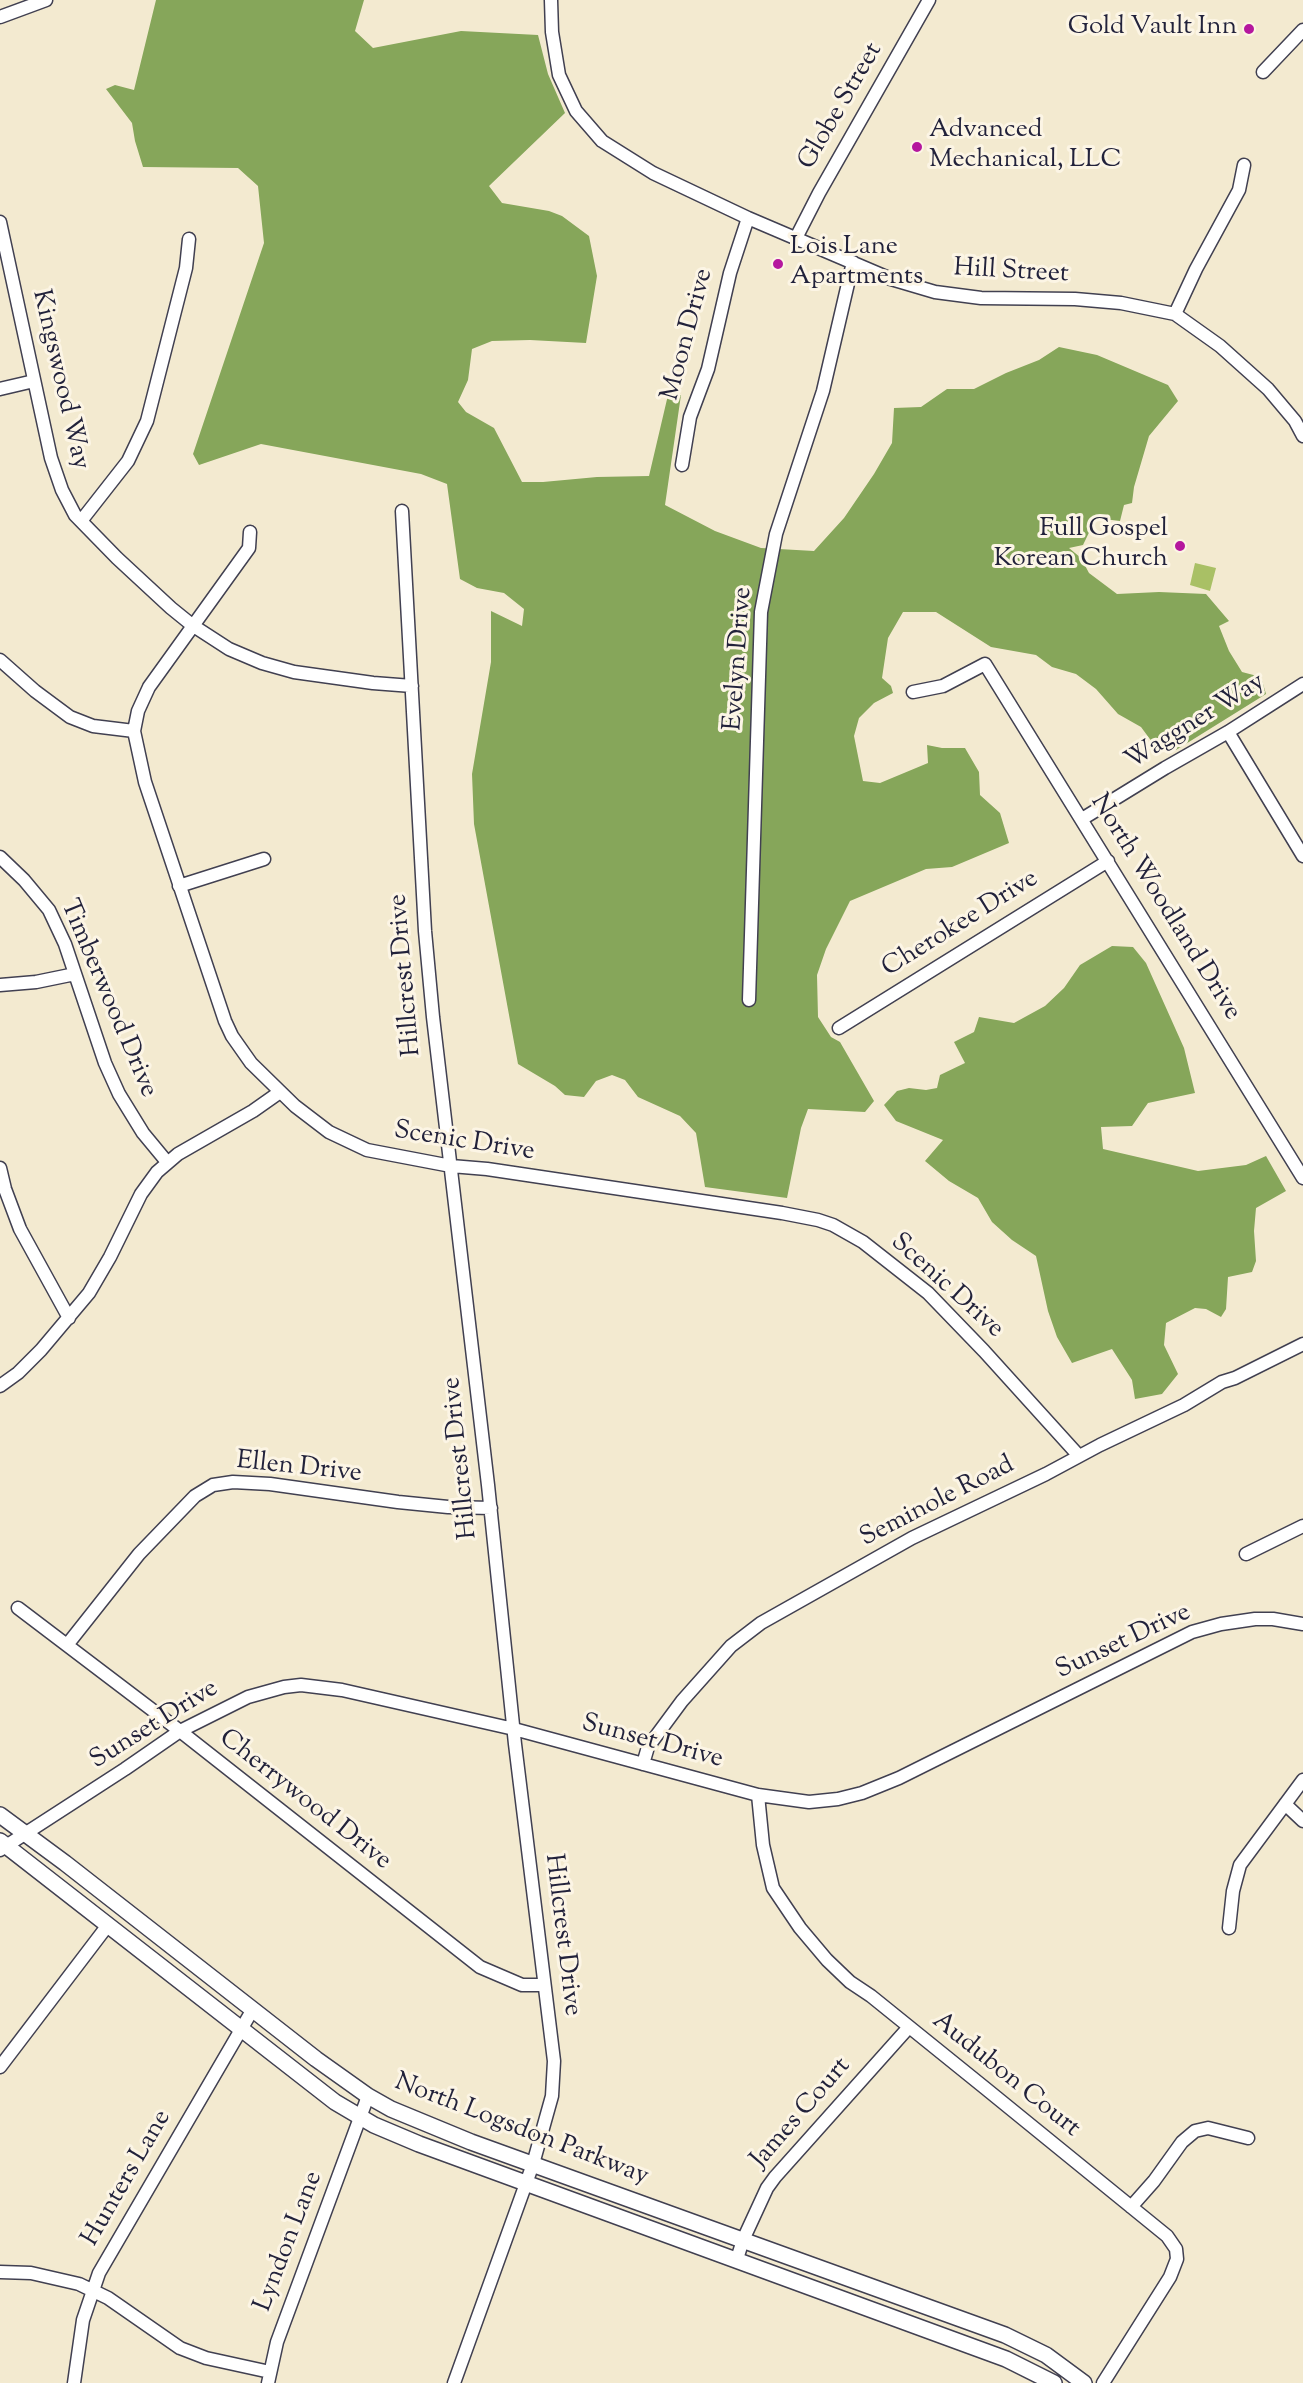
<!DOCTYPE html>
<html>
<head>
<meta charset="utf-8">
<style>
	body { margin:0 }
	canvas { display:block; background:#f3ead0 }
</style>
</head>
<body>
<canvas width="1303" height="2383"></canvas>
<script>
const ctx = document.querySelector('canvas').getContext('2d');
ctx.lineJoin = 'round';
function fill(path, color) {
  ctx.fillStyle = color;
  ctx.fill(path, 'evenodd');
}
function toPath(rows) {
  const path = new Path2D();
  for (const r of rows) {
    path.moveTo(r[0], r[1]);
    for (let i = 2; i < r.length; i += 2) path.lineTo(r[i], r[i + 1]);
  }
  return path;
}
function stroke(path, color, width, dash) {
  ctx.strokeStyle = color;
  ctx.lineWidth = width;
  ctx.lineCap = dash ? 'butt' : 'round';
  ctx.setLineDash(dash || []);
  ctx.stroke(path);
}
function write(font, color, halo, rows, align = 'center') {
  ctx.font = font + ' "Sorts Mill Goudy",serif';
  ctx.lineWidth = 6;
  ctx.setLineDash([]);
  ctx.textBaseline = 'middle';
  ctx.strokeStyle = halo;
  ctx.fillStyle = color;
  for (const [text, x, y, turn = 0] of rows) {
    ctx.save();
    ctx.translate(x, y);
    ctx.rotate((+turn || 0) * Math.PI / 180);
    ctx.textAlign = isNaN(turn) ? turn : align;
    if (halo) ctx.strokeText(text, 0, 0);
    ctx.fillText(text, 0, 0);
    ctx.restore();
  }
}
const green = toPath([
	[1195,563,1216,568,1210,591,1190,585]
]);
const forest = toPath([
	[156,0,364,0,355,31,373,48,461,31,538,35,548,74,565,113,489,186,502,203,549,211,562,216,589,236,597,276,586,343,530,340,492,341,472,349,468,380,458,402,466,412,494,428,522,482,543,482,597,477,649,476,668,395,681,395,665,505,715,531,761,548,814,551,844,518,874,474,892,443,894,408,921,407,947,389,974,389,1006,373,1039,360,1059,347,1097,355,1168,385,1178,401,1149,436,1134,487,1132,503,1124,505,1120,521,1096,518,1083,545,1069,548,1081,558,1089,573,1117,594,1159,592,1206,594,1229,621,1219,626,1229,651,1242,672,1261,677,1266,694,1176,750,1158,750,1141,727,1118,714,1096,689,1076,674,1052,667,1036,655,991,647,936,612,903,612,888,638,882,678,891,686,893,693,874,703,859,718,854,736,863,781,880,783,928,763,927,745,942,748,965,748,979,772,980,795,1000,813,1009,843,952,867,926,869,850,901,826,949,817,975,818,1017,831,1037,840,1042,874,1101,865,1112,808,1109,801,1128,787,1198,705,1187,696,1133,680,1116,638,1097,625,1080,612,1075,596,1081,584,1097,565,1095,555,1086,518,1064,474,824,472,774,491,662,491,611,522,626,524,609,504,593,477,588,460,579,447,484,421,474,261,444,199,465,193,454,264,243,258,186,238,168,143,167,135,141,132,123,106,89,115,85,134,90],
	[1112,946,1133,947,1146,963,1184,1048,1195,1093,1148,1103,1132,1126,1101,1127,1103,1149,1198,1171,1246,1165,1266,1156,1286,1191,1256,1208,1254,1231,1256,1261,1252,1272,1228,1277,1226,1309,1221,1317,1206,1309,1195,1308,1166,1323,1164,1345,1178,1374,1162,1394,1135,1399,1132,1380,1112,1349,1072,1363,1057,1337,1048,1311,1036,1256,1012,1240,992,1222,978,1198,949,1181,925,1161,943,1140,896,1121,884,1105,897,1091,909,1088,926,1090,937,1088,940,1075,965,1063,954,1042,974,1032,979,1017,1014,1023,1045,1006,1064,988,1080,965]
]);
const minor = toPath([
	[551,0,552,32,559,75,576,111,602,141,653,173,748,218,891,279,935,292,981,298,1075,299,1121,303,1175,314,1220,346,1268,389,1295,421,1303,436],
	[0,17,46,0],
	[1263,72,1303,30],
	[0,222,51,458,62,490,75,515,117,558,171,608,192,625,229,649,262,663,294,672,373,683,412,686],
	[796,238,819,193,929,0],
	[1175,314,1196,269,1239,190,1244,165],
	[0,389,34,381],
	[682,465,690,417,708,369,730,273,748,218],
	[402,511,425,931,433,1017,488,1485,515,1744,554,2061,552,2096,533,2164,454,2383],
	[81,521,128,461,147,421,186,268,189,239],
	[250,532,249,548,149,687,138,711,134,731,145,782,225,1021,232,1036,251,1063,295,1106,329,1132,367,1150,451,1166,487,1169,782,1213,818,1220,833,1225,863,1242,928,1293,984,1351,1079,1456],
	[0,660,35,691,70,717,93,726,134,731],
	[913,692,943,686,985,664,1303,1178],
	[1228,732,1303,856],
	[1082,819,1165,768,1228,732,1303,684],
	[0,857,24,880,49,910,65,944,105,1063,119,1094,143,1133,167,1162],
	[179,886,264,859],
	[0,985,36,982,75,974],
	[749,1000,761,612,776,534,823,391,853,262],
	[839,1028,1108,861],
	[0,1168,5,1189,20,1229,69,1318],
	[0,1386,18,1373,41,1350,89,1293,110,1257,141,1194,157,1172,178,1154,253,1111,280,1092],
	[1246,1554,1303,1526],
	[18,1608,180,1731,480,1967,522,1985,544,1985],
	[67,1645,139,1554,195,1496,213,1485,233,1482,270,1484,398,1502,448,1507,491,1508],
	[643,1764,648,1747,682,1701,731,1646,761,1623,912,1538,1046,1474,1100,1445,1184,1405,1222,1382,1235,1378,1303,1344],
	[758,1795,763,1845,773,1888,800,1928,827,1960,850,1982,871,1996,985,2088,1167,2236,1176,2249,1177,2259,1170,2277,1103,2383],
	[1285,1804,1303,1821],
	[0,1850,125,1769,180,1731,248,1697,284,1687,301,1685,342,1690,514,1729,758,1795,809,1802,838,1799,862,1793,899,1778,1192,1632,1221,1624,1255,1619,1273,1619,1303,1624],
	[1229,1928,1233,1891,1240,1865,1303,1780],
	[0,2067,108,1925],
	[1131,2207,1154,2181,1182,2142,1195,2131,1208,2128,1248,2138],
	[737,2259,743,2240,767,2188,775,2177,909,2027],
	[0,2272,31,2273,79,2284,108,2298,180,2348,206,2358,270,2372],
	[74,2383,83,2320,99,2273,253,2009],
	[268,2383,277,2342,368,2096]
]);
const major = toPath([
	[0,1815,65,1863,316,2059,368,2096,391,2109,471,2142,1005,2335,1046,2355,1084,2383],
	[0,1841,335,2102,374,2125,419,2144,1006,2359,1054,2383]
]);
const markers = [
	[1249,29,6,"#b5179e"],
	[917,147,6,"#b5179e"],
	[778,264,6,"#b5179e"],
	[1180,546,6,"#b5179e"]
];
const poiNames = [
	["Gold Vault Inn",1237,29],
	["Advanced",929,132,"left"],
	["Mechanical, LLC",929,162,"left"],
	["Lois Lane",790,249,"left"],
	["Apartments",790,279,"left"],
	["Full Gospel",1168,531],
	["Korean Church",1168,561]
];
const streetNames = [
	["Globe Street",842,107,-60],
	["Hill Street",1011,273,3],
	["Moon Drive",689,335,-75],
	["Kingswood Way",59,380,77],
	["Evelyn Drive",740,659,-86],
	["Waggner Way",1196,723,-32],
	["North Woodland Drive",1164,908,58],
	["Cherokee Drive",961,925,-32],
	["Hillcrest Drive",407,975,-95],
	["Timberwood Drive",107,999,67],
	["Scenic Drive",464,1143,9],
	["Scenic Drive",946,1287,42],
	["Hillcrest Drive",462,1458,-96],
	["Ellen Drive",299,1469,6],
	["Seminole Road",938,1503,-27],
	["Sunset Drive",1124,1643,-25],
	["Sunset Drive",155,1726,-32],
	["Sunset Drive",652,1743,15],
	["Cherrywood Drive",304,1801,38],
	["Hillcrest Drive",561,1935,83],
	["Audubon Court",1005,2076,39],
	["James Court",802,2114,-49],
	["North Logsdon Parkway",521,2131,21],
	["Hunters Lane",128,2179,-60],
	["Lyndon Lane",290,2242,-69]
];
fill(green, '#a9c065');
fill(forest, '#86a65a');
stroke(minor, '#414051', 15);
stroke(major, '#414051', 18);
stroke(minor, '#fff', 12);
stroke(major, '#fff', 15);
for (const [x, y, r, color] of markers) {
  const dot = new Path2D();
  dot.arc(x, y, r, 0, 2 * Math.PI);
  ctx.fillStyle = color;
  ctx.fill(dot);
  stroke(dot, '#fcf5e5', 2);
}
write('26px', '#22223b', '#fcf5e5', poiNames, 'right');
write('26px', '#22223b', '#fcf5e5', streetNames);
</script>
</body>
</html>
